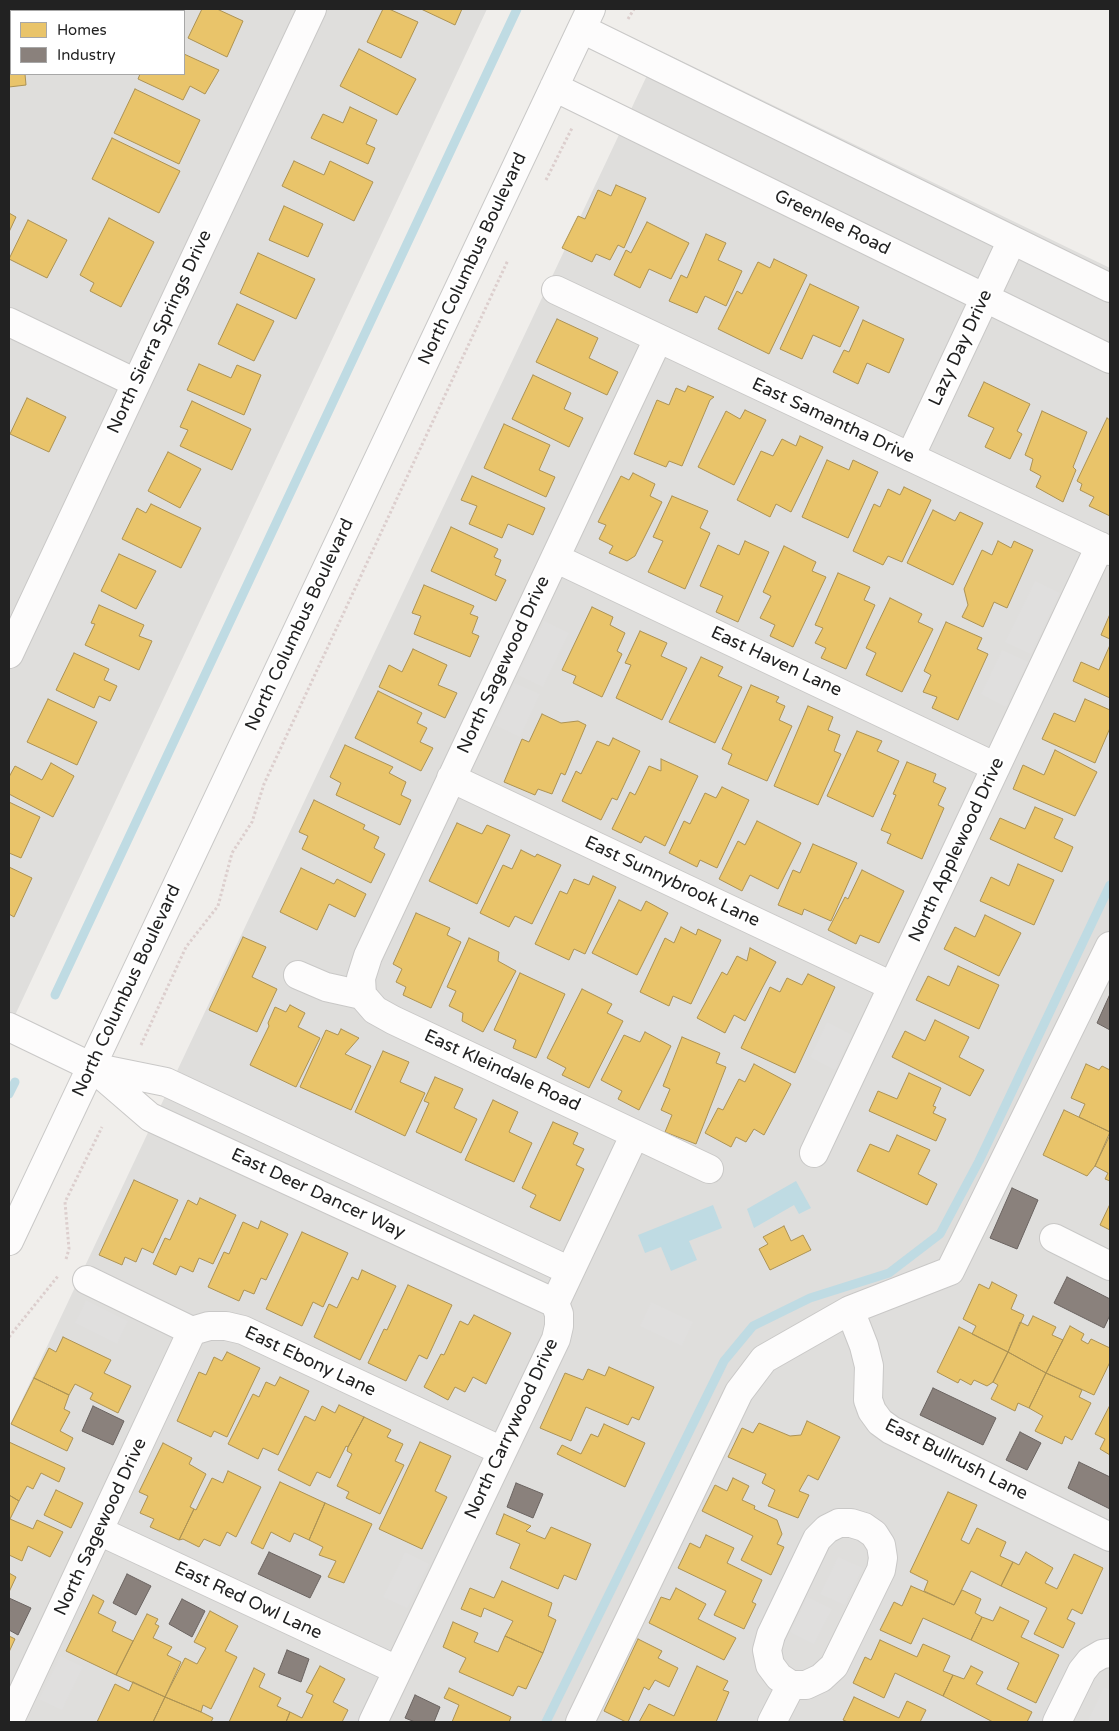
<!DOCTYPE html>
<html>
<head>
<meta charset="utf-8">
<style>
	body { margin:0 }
	#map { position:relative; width:1119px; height:1731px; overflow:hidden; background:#f0eeeb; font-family:"Varela Round",sans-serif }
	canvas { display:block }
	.frame { position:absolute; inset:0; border:10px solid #222; pointer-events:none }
	.legend { position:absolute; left:10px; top:10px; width:175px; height:65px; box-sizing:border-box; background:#fff; border:1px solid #a7a7a7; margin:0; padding:6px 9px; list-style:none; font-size:15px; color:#222 }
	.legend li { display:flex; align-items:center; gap:10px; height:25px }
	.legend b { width:25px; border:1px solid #a7a7a7 }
</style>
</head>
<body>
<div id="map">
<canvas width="1119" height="1731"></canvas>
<div class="frame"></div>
<ul class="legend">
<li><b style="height:14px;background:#e9c46a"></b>Homes</li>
<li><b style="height:14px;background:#8a817c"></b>Industry</li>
</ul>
</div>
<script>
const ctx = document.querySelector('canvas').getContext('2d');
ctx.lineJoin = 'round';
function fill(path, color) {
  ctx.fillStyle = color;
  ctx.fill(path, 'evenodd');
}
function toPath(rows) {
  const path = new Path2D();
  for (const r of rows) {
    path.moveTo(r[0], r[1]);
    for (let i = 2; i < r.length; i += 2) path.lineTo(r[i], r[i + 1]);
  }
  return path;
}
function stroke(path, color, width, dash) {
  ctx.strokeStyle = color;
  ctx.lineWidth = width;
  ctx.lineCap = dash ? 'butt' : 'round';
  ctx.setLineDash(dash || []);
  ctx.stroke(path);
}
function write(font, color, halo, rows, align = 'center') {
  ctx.font = font + ' "Varela Round",sans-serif';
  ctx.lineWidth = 5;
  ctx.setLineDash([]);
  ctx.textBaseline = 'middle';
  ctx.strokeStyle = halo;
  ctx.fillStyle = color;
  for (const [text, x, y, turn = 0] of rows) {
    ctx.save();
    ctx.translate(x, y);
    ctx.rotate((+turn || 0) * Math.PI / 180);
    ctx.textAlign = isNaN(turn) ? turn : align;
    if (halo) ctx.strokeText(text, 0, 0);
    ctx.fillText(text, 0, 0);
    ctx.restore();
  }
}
const residential = toPath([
	[9,9,487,9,9,1028],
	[11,11,184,11,184,74,11,74],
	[659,50,1110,268,1110,1722,9,1722,9,1427]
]);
const parking = toPath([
	[1035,581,1060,593,1031,654,1005,642],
	[544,621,569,633,543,687,518,675],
	[1002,650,1028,662,1006,707,981,694],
	[514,683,540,694,520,737,495,725],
	[827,1022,852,1035,835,1070,810,1057],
	[86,1300,128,1321,117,1344,75,1323],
	[651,1302,693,1322,682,1346,640,1326],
	[405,1552,429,1564,407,1608,383,1597],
	[838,1557,863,1568,845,1605,820,1594],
	[807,1597,832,1609,814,1644,790,1632],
	[60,1656,83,1667,62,1710,39,1699],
	[1104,1687,1110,1690,1110,1722,1087,1722]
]);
const water = toPath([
	[796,1181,811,1208,799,1214,794,1205,754,1228,747,1209],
	[713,1205,722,1228,689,1241,697,1260,671,1271,661,1247,645,1253,638,1235]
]);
const homes = toPath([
	[65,9,122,9,121,11,70,11,65,9],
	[202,9,217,9,243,21,227,57,188,38,202,9],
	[383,9,389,9,418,22,401,58,367,42,383,9],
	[421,9,462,9,455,25,421,9],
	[11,33,11,74,25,74,26,85,9,87,9,34,11,33],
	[359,49,416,79,397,115,340,86,359,49],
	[184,54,219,70,205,94,190,86,183,100,138,79,140,74,184,74,184,54],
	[135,89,200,120,179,164,114,133,135,89],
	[350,107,377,120,366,144,375,148,368,164,311,138,323,114,343,123,350,107],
	[112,138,180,171,159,213,92,179,112,138],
	[294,161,324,175,330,161,373,182,354,221,282,186,294,161],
	[616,185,646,198,624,248,618,245,610,260,596,254,592,262,562,248,578,216,585,219,598,190,611,196,616,185],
	[284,206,323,224,308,257,269,240,284,206],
	[9,213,16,217,9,232,9,213],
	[109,218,154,242,121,307,90,291,94,283,80,275,109,218],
	[28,220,67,240,47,278,9,259,28,220],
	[647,222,689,243,671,279,649,269,640,288,614,275,626,250,631,253,647,222],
	[706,234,726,243,718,260,742,271,726,306,705,296,697,313,669,301,681,275,687,278,706,234],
	[258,253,315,279,296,319,240,293,258,253],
	[774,259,807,275,769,354,718,329,737,291,742,294,758,262,770,268,774,259],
	[810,284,859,307,840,347,813,335,802,359,780,349,810,284],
	[237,304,274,321,254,361,218,344,237,304],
	[557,319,598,338,589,358,618,372,607,395,536,362,557,319],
	[863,320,904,339,889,373,867,363,858,384,833,372,844,350,849,352,863,320],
	[199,364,231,378,237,365,261,375,244,415,187,390,199,364],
	[533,375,571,393,564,409,583,418,569,447,512,419,533,375],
	[984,382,1030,404,1017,431,1022,434,1010,459,985,447,994,428,968,416,984,382],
	[688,386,714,397,710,400,682,466,669,461,666,467,634,454,657,400,669,405,676,388,685,392,688,386],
	[27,398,66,417,49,452,10,434,27,398],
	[192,401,251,429,232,470,180,446,188,430,180,427,192,401],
	[745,410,766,420,734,485,698,467,726,411,740,419,745,410],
	[1042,411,1087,432,1073,467,1076,470,1063,502,1036,487,1041,476,1030,470,1033,459,1025,455,1042,411],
	[1107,418,1110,420,1110,516,1089,506,1094,497,1080,490,1082,484,1077,481,1107,418],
	[504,424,550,445,539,470,555,477,546,497,484,468,504,424],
	[800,436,823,447,791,512,776,504,770,517,737,500,761,451,773,456,782,439,796,446,800,436],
	[168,452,201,469,180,508,148,491,168,452],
	[827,460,849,470,853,460,878,472,848,538,802,517,827,460],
	[633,473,655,484,650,496,662,502,635,556,627,561,609,553,613,546,599,539,606,525,598,522,621,476,629,480,633,473],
	[472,476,545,508,533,535,508,524,502,538,469,524,477,506,461,500,472,476],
	[904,487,931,500,902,562,888,556,883,565,853,551,874,504,880,507,888,489,900,495,904,487],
	[672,496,708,511,700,528,710,533,685,589,648,572,663,541,653,537,672,496],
	[151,504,201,528,181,568,122,539,137,508,146,513,151,504],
	[933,510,955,521,960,512,983,523,953,585,907,563,933,510],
	[451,527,498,549,494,557,501,560,495,575,506,580,496,601,431,571,451,527],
	[745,541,769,552,738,622,716,612,723,596,700,586,718,545,739,555,745,541],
	[998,541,1011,548,1014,541,1033,550,1007,608,994,602,983,627,962,617,968,605,964,589,982,550,992,555,998,541],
	[784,546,816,562,812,571,826,577,793,647,770,636,775,625,760,618,771,596,763,592,784,546],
	[119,554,156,571,136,609,101,591,119,554],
	[838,573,870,587,864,600,875,605,846,669,821,658,826,648,815,643,823,628,815,625,838,573],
	[424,585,474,606,470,614,478,617,472,633,479,636,470,657,414,634,421,616,412,613,424,585],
	[890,598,922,614,918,622,933,629,902,692,866,675,876,653,866,648,890,598],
	[99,605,144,625,139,636,152,641,139,670,85,645,95,624,91,623,99,605],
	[592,607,613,617,610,625,625,633,617,651,622,654,602,697,573,683,576,676,562,670,592,607],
	[1110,614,1110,639,1101,635,1110,614],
	[946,622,982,638,977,649,988,654,958,720,932,708,937,697,923,692,931,675,924,671,946,622],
	[640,631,667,643,661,656,687,668,662,720,616,698,631,665,625,663,640,631],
	[1110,645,1110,698,1073,681,1081,662,1099,670,1110,645],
	[413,649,447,665,438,685,457,693,445,718,379,687,389,665,402,672,413,649],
	[74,653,109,669,104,680,117,686,110,701,99,696,94,708,56,690,74,653],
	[701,657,723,667,718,676,742,687,715,743,669,722,701,657],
	[751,685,779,697,776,702,785,706,779,720,792,726,767,781,728,764,732,754,722,749,751,685],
	[378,691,422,713,417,723,427,728,420,742,433,748,421,771,355,738,378,691],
	[48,699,97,722,77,765,27,742,48,699],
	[1085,699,1110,710,1110,728,1095,763,1042,739,1054,713,1075,722,1085,699],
	[808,706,833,717,828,730,840,735,834,751,841,754,818,805,774,786,808,706],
	[542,714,561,723,578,721,586,725,565,775,561,773,552,794,538,789,535,795,504,782,522,739,529,742,542,714],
	[857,731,882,741,877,751,899,761,873,817,827,796,857,731],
	[613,738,640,751,617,800,612,798,601,820,562,801,576,771,581,774,597,741,609,746,613,738],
	[345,745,393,767,389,773,406,782,401,795,411,800,400,825,336,795,341,783,330,777,345,745],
	[1055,750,1097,772,1075,816,1013,789,1023,765,1044,775,1055,750],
	[661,759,698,776,665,846,645,836,641,843,612,829,630,792,635,795,649,766,661,771,661,759],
	[907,762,936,774,933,782,946,788,938,805,944,808,922,859,887,843,891,834,881,830,896,795,893,794,907,762],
	[51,763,74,776,53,817,9,794,9,777,15,766,42,780,51,763],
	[722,787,749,800,717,868,700,860,697,867,669,853,684,821,690,824,705,793,716,798,722,787],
	[314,800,365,825,363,829,379,837,374,848,385,854,371,883,302,849,308,836,299,832,314,800],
	[9,802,40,817,21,858,9,853,9,802],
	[1035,807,1063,819,1054,838,1073,847,1062,872,990,839,1000,818,1025,829,1035,807],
	[757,821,801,843,778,889,750,875,742,891,719,879,738,841,745,845,757,821],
	[457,823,482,834,487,825,510,835,477,904,429,881,457,823],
	[813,844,857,863,831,921,804,909,802,915,778,905,793,870,800,873,813,844],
	[521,850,535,857,537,854,561,865,532,924,515,916,509,927,480,913,503,865,512,869,521,850],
	[1018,864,1054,880,1034,925,980,901,991,877,1009,886,1018,864],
	[9,867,32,878,14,917,9,914,9,867],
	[301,868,334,884,337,879,366,894,355,917,329,904,317,930,280,912,301,868],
	[862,870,904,891,879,943,860,935,856,944,828,930,845,897,848,899,862,870],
	[593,876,616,887,585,954,574,949,569,960,535,944,560,891,567,894,574,879,589,885,593,876],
	[619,900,641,911,646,901,668,913,637,975,592,953,619,900],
	[416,913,450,928,447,935,461,942,431,1008,403,995,406,987,396,982,402,969,393,964,416,913],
	[985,915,1021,933,999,976,944,949,955,927,975,937,985,915],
	[681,927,696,935,698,929,721,940,691,1004,673,996,669,1006,640,992,665,938,674,943,681,927],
	[243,937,266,947,252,977,277,989,257,1032,209,1010,243,937],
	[469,938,499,952,498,961,516,971,483,1032,462,1021,463,1013,449,1006,456,991,447,987,469,938],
	[750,948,776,962,745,1021,734,1015,725,1033,697,1018,722,972,727,975,737,956,747,961,750,948],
	[958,966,999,985,979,1029,916,1000,928,976,949,986,958,966],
	[520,973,565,994,536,1058,513,1048,516,1040,494,1030,520,973],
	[808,974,835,987,795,1073,741,1048,770,987,780,992,787,978,802,985,808,974],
	[582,989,612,1004,607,1013,623,1021,589,1088,562,1075,566,1068,547,1058,582,989],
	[290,1005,305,1013,298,1027,320,1038,296,1087,250,1065,269,1026,268,1023,275,1007,286,1012,290,1005],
	[935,1020,969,1037,959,1057,984,1070,970,1096,892,1057,905,1031,925,1041,935,1020],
	[341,1029,359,1038,345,1054,371,1066,351,1110,300,1087,326,1030,338,1035,341,1029],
	[645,1032,671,1046,639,1110,618,1099,622,1091,601,1080,624,1035,640,1042,645,1032],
	[682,1037,720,1053,716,1063,726,1067,696,1144,665,1132,672,1115,661,1110,670,1089,663,1086,682,1037],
	[383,1051,409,1062,400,1082,425,1093,405,1136,355,1112,383,1051],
	[754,1064,791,1084,764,1135,754,1129,746,1142,736,1137,731,1147,705,1133,718,1108,723,1110,739,1079,745,1082,754,1064],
	[1086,1064,1099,1070,1102,1066,1110,1070,1110,1132,1079,1117,1085,1104,1071,1098,1086,1064],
	[909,1073,941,1088,933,1106,936,1107,933,1113,946,1119,936,1141,869,1111,878,1091,897,1099,909,1073],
	[435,1077,463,1089,454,1108,477,1119,461,1153,416,1132,429,1103,424,1101,435,1077],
	[493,1100,518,1112,509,1132,532,1143,514,1182,465,1160,493,1100],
	[1064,1110,1110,1132,1095,1166,1087,1176,1043,1155,1064,1110],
	[553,1122,578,1133,573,1144,584,1149,576,1165,584,1169,560,1221,530,1207,536,1195,522,1188,553,1122],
	[897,1135,930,1150,918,1174,937,1184,927,1205,857,1171,870,1144,889,1152,897,1135],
	[1110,1135,1110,1181,1105,1179,1108,1173,1095,1166,1110,1135],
	[134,1180,178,1200,153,1253,142,1248,136,1262,125,1257,122,1265,99,1255,134,1180],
	[200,1198,236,1215,213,1264,199,1258,193,1272,180,1266,176,1275,153,1264,165,1238,170,1240,188,1200,197,1205,200,1198],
	[1110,1204,1110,1230,1100,1225,1110,1204],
	[261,1221,288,1234,266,1280,261,1278,254,1294,244,1290,239,1301,208,1287,224,1252,229,1254,243,1222,258,1229,261,1221],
	[784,1226,791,1241,803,1235,811,1250,770,1270,759,1249,768,1244,763,1237,784,1226],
	[302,1232,348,1253,323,1307,313,1302,302,1326,266,1309,302,1232],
	[362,1270,396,1286,360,1360,314,1337,329,1304,337,1308,352,1277,358,1280,362,1270],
	[992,1282,1017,1295,1011,1309,1024,1315,1008,1352,972,1334,976,1326,963,1319,979,1284,989,1289,992,1282],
	[408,1285,452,1305,427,1359,419,1355,406,1381,368,1363,384,1329,387,1330,408,1285],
	[474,1315,511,1333,486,1384,473,1377,465,1392,455,1387,448,1400,424,1387,441,1354,444,1355,460,1321,468,1325,474,1315],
	[1033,1316,1056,1327,1052,1335,1063,1340,1046,1373,1008,1352,1020,1322,1028,1326,1033,1316],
	[1070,1326,1084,1334,1081,1340,1088,1344,1091,1339,1110,1348,1110,1362,1094,1395,1046,1373,1070,1326],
	[959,1327,1008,1352,993,1382,987,1386,974,1380,971,1385,960,1379,958,1383,937,1372,959,1327],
	[63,1337,111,1360,104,1373,131,1386,118,1413,90,1399,93,1393,75,1384,69,1395,34,1378,49,1348,56,1352,63,1337],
	[227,1352,260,1368,227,1437,214,1431,211,1437,177,1421,199,1372,206,1375,214,1357,222,1361,227,1352],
	[1008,1352,1046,1373,1029,1408,1018,1403,1015,1411,991,1399,998,1385,993,1382,1008,1352],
	[609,1367,654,1387,639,1420,632,1417,628,1425,586,1407,571,1441,540,1428,565,1373,583,1380,588,1369,605,1376,609,1367],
	[1046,1373,1082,1390,1079,1397,1091,1403,1072,1440,1065,1436,1062,1444,1035,1431,1043,1416,1029,1408,1046,1373],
	[280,1377,309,1391,278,1455,263,1448,258,1459,228,1444,253,1394,259,1397,266,1382,275,1386,280,1377],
	[34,1378,69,1395,64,1409,70,1412,60,1431,73,1438,67,1451,11,1424,34,1378],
	[339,1405,364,1417,348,1447,346,1446,330,1478,317,1472,310,1486,278,1470,305,1416,315,1421,322,1406,335,1413,339,1405],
	[1110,1405,1110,1455,1100,1449,1105,1439,1095,1434,1110,1405],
	[364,1417,391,1430,387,1437,403,1444,395,1461,404,1465,380,1514,346,1498,349,1492,337,1486,352,1454,347,1451,348,1447,364,1417],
	[807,1421,840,1437,818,1480,808,1475,799,1491,809,1495,798,1518,768,1506,775,1490,762,1483,766,1474,728,1457,742,1428,753,1433,759,1423,790,1436,801,1435,807,1421],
	[604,1424,645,1443,625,1487,557,1454,562,1445,581,1454,591,1434,598,1437,604,1424],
	[9,1442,65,1468,59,1482,41,1473,33,1489,27,1486,19,1501,9,1495,9,1442],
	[420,1442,451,1456,435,1491,447,1497,422,1549,379,1529,420,1442],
	[163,1443,192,1458,189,1464,206,1474,190,1507,194,1509,179,1540,150,1527,154,1519,140,1513,148,1496,139,1492,163,1443],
	[228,1471,261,1487,236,1537,227,1532,220,1546,204,1539,199,1547,183,1539,179,1540,194,1509,196,1510,212,1478,223,1483,228,1471],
	[733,1478,749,1486,742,1500,755,1506,754,1509,777,1520,782,1534,777,1544,784,1547,771,1575,741,1560,753,1536,702,1511,715,1485,727,1491,733,1478],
	[280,1482,325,1503,309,1540,294,1533,290,1542,271,1532,263,1549,251,1543,280,1482],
	[56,1490,83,1503,71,1528,44,1515,56,1490],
	[948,1492,977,1505,961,1540,969,1544,977,1528,1006,1542,1000,1556,1013,1562,1001,1586,971,1571,954,1605,924,1591,928,1581,910,1572,948,1492],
	[9,1495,19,1501,10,1519,33,1529,37,1520,63,1532,50,1557,28,1546,22,1561,9,1555,9,1495],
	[325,1503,372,1524,344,1583,328,1577,336,1561,319,1555,323,1547,309,1540,325,1503],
	[504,1514,531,1526,526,1531,545,1539,551,1527,591,1544,576,1580,564,1575,558,1589,510,1568,520,1544,496,1534,504,1514],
	[706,1535,734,1548,727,1563,762,1580,752,1602,756,1604,744,1629,714,1615,726,1591,678,1568,690,1543,700,1548,706,1535],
	[1026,1552,1053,1568,1045,1583,1057,1589,1074,1554,1103,1568,1082,1614,1072,1609,1067,1619,1075,1623,1063,1648,1034,1634,1047,1608,1001,1586,1013,1562,1019,1565,1026,1552],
	[9,1573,16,1577,9,1592,9,1573],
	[502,1581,552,1603,548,1616,556,1620,543,1653,505,1636,513,1621,484,1608,481,1617,461,1609,470,1588,494,1598,502,1581],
	[911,1586,954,1605,962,1590,981,1599,975,1613,982,1617,971,1640,923,1618,911,1644,880,1630,894,1602,902,1606,911,1586],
	[676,1588,706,1604,698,1619,736,1638,724,1660,649,1623,661,1597,670,1600,676,1588],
	[93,1595,104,1601,98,1613,116,1622,112,1631,133,1641,116,1675,66,1651,93,1595],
	[1000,1607,1029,1621,1021,1637,1059,1655,1036,1703,1007,1689,1019,1663,971,1640,982,1617,993,1621,1000,1607],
	[210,1611,238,1626,225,1651,237,1657,211,1709,203,1705,201,1712,165,1697,185,1658,197,1664,206,1648,194,1642,210,1611],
	[147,1614,158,1619,155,1624,159,1626,153,1638,172,1647,167,1655,181,1662,165,1697,116,1675,147,1614],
	[453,1622,478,1633,474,1642,498,1652,505,1636,543,1653,526,1689,518,1686,513,1696,459,1672,466,1658,443,1647,453,1622],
	[9,1636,15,1639,9,1652,9,1636],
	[638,1639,662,1651,658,1658,678,1668,669,1687,655,1680,649,1690,644,1687,628,1722,626,1722,604,1711,638,1639],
	[880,1640,917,1657,923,1644,950,1656,943,1671,953,1675,943,1696,895,1673,884,1698,853,1683,865,1657,871,1660,880,1640],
	[320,1666,345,1679,333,1702,348,1710,342,1722,286,1722,290,1712,302,1718,313,1695,306,1692,320,1666],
	[697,1666,728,1681,723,1690,729,1692,716,1722,639,1722,649,1704,674,1716,697,1666],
	[971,1666,983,1672,976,1684,1032,1712,1027,1722,993,1722,943,1696,953,1675,964,1679,971,1666],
	[254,1668,265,1674,259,1687,281,1698,277,1706,290,1712,286,1722,229,1722,254,1668],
	[133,1682,165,1697,153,1722,97,1722,115,1684,129,1691,133,1682],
	[449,1688,511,1717,509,1722,452,1722,459,1705,444,1698,449,1688],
	[165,1697,201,1712,213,1718,211,1722,153,1722,165,1697],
	[854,1697,899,1718,907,1701,926,1710,920,1722,848,1722,843,1720,854,1697]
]);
const industry = toPath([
	[1110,994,1110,1030,1097,1023,1110,994],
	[1012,1188,1038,1200,1017,1249,990,1238,1012,1188],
	[1067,1277,1110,1299,1110,1315,1104,1328,1054,1303,1067,1277],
	[933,1388,996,1418,983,1445,920,1415,933,1388],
	[93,1406,124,1421,113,1445,82,1431,93,1406],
	[1020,1432,1041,1443,1027,1470,1006,1460,1020,1432],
	[1079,1462,1110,1477,1110,1509,1068,1488,1079,1462],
	[516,1483,543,1494,533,1518,507,1507,516,1483],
	[269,1552,321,1576,310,1598,258,1574,269,1552],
	[127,1574,151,1586,136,1615,113,1603,127,1574],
	[9,1598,31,1608,18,1635,9,1630,9,1598],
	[182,1599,205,1611,192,1637,169,1624,182,1599],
	[287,1650,309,1659,301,1682,278,1673,287,1650],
	[415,1695,440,1707,434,1722,415,1722,405,1718,415,1695]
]);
const stream = toPath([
	[55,995,517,9],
	[9,1094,15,1082],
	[546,1722,724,1361,753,1326,810,1298,889,1273,940,1234,979,1161,1110,885]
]);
const path = toPath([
	[628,19,634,9],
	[546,180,572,128],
	[141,1045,186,947,218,906,232,853,252,822,264,784,508,260],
	[66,1259,69,1249,65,1202,102,1127],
	[9,1337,58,1276]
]);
const minor = toPath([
	[582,29,1110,288],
	[554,87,1110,359],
	[556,290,1110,551],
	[9,322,136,383],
	[910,457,1012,240],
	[555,558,996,767],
	[9,654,312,9],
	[451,778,892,986],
	[298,975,326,987,362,995,375,1010,393,1020,709,1169],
	[362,995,361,978,368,956,658,339],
	[9,1027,92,1067],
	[814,1153,1100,546],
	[1054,1238,1110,1266],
	[9,1241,591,9],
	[87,1280,192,1331,209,1326,226,1326,243,1330,502,1451],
	[555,1303,150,1117,92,1067,166,1082,570,1271],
	[850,1310,864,1346,869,1366,868,1400,872,1411,880,1422,891,1430,1110,1537],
	[839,1523,851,1523,864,1527,874,1534,881,1545,883,1558,881,1570,834,1666,821,1678,806,1685,791,1685,779,1677,770,1665,767,1650,771,1635,817,1539,827,1529,839,1523],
	[99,1531,397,1670],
	[9,1722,192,1331],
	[373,1722,556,1339,559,1326,559,1314,555,1303,635,1134],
	[580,1722,739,1392,764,1359,850,1310,950,1271,1110,946],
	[772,1722,791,1685],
	[1057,1722,1082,1671,1090,1661,1102,1654,1110,1653]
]);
const streetNames = [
	["Greenlee Road",832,223,26],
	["North Columbus Boulevard",473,259,-65],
	["North Sierra Springs Drive",160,332,-65],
	["Lazy Day Drive",961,348,-65],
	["East Samantha Drive",833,421,25],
	["North Columbus Boulevard",300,625,-65],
	["East Haven Lane",776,662,25],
	["North Sagewood Drive",504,665,-65],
	["North Applewood Drive",957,850,-65],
	["East Sunnybrook Lane",672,882,25],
	["North Columbus Boulevard",127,991,-65],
	["East Kleindale Road",502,1071,25],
	["East Deer Dancer Way",318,1194,25],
	["East Ebony Lane",310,1362,25],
	["North Carrywood Drive",512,1429,-65],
	["East Bullrush Lane",956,1460,27],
	["North Sagewood Drive",101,1527,-65],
	["East Red Owl Lane",248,1601,25]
];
fill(residential, '#dfdedc');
fill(parking, '#e0dfde');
fill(water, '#bfdbe3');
fill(homes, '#e9c46a');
stroke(homes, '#ad9354', 1);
fill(industry, '#8a817c');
stroke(industry, '#6b6461', 1);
stroke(stream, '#bfdbe3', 9);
stroke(minor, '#c9c8c7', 30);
stroke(path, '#dccecd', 3, [2.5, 2.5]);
stroke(minor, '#fdfcfc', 28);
write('18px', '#222', '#fff', streetNames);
</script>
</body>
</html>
